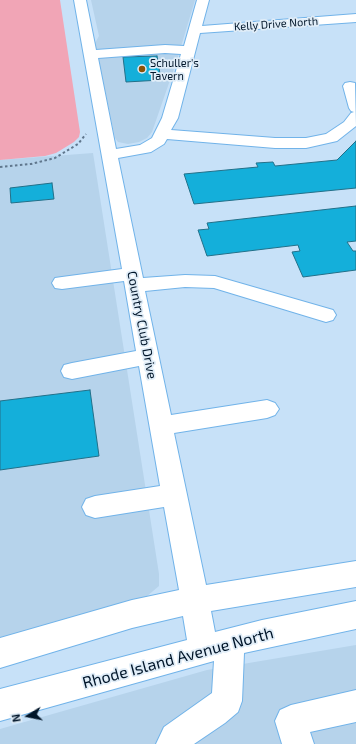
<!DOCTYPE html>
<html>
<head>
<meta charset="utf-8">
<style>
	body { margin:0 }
	#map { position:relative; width:356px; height:744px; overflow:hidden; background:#c7e1f8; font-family:"Exo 2",sans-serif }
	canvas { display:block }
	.north { position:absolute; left:8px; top:696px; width:40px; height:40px; -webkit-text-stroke:3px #e0edf8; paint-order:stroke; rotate:260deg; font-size:11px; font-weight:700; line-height:16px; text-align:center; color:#001529 }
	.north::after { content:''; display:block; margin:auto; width:14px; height:18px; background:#001529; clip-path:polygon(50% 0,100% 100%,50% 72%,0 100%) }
</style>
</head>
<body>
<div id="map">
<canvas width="356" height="744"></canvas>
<div class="north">N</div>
</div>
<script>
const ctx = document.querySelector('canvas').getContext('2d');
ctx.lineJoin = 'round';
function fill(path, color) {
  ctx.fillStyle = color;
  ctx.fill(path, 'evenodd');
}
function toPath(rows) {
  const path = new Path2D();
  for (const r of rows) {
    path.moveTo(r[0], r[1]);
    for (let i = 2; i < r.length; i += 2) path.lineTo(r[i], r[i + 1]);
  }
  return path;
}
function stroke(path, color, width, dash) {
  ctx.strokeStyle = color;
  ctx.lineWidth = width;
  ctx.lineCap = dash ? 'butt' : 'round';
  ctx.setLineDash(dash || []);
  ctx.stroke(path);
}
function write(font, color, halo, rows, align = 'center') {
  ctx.font = font + ' "Exo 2",sans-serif';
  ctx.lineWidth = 3.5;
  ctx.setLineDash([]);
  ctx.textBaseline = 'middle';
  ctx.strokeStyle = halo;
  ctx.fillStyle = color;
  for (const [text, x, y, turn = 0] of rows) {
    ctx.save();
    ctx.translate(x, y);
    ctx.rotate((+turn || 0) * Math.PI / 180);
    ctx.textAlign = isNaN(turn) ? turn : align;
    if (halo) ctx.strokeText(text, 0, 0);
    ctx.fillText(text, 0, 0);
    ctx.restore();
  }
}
const built = toPath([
	[91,0,195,0,177,60,152,132,147,138,139,142,128,144,118,142,115,138,95,43,99,36],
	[93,153,159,574,159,586,146,597,0,638,0,160],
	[356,645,356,744,0,744,0,729,207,670]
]);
const green = toPath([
	[0,0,60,0,80,132,79,137,74,142,56,153,45,156,0,160]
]);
const building = toPath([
	[157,56,161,80,126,82,123,57,157,56],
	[356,141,356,188,194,204,184,174,258,167,256,163,273,162,275,166,337,160,356,141],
	[52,183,54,199,11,203,10,188,52,183],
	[356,206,356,241,347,242,353,251,356,251,356,270,303,277,292,252,300,251,298,245,207,256,198,230,209,229,207,223,356,206],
	[90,390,99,456,0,470,0,401,90,390]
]);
const path = toPath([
	[0,167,31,164,55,158,78,144,86,134]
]);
const minor = toPath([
	[74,0,86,0,96,50,165,45,184,46,197,0,209,0,202,26,356,14,356,22,200,33,178,118,171,130,275,138,306,138,326,134,344,122,351,113,354,112,351,111,349,108,343,86,345,83,350,82,355,83,356,126,337,141,306,148,275,148,167,139,164,144,151,152,118,158,143,278,185,275,215,276,333,310,336,315,333,320,326,322,214,288,185,287,145,291,171,415,267,400,275,403,279,409,275,415,267,418,174,433,206,585,356,561,356,587,211,611,215,632,262,620,356,601,356,629,244,653,242,701,238,712,225,723,194,744,156,744,164,727,212,693,214,661,0,721,0,689,187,640,183,616,132,628,0,668,0,638,132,600,179,590,164,507,95,518,86,515,82,507,86,499,95,496,160,486,139,366,72,379,64,377,61,371,64,365,72,363,136,351,124,281,62,289,55,288,52,283,55,278,62,277,122,269,74,0],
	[165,53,181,54,162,118,152,138,140,145,116,149,98,58,165,53],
	[356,690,356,722,310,732,314,744,282,744,275,721,280,710,291,705,356,690]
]);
const markers = [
	[142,69,4,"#8b5208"]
];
const farStreetnames = [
	["Kelly Drive North",276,24,-4]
];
const farPoinames = [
	["Schuller's",150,63],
	["Tavern",150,76]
];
const streetNames = [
	["Country Club Drive",142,325,79]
];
const nearStreetnames = [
	["Rhode Island Avenue North",178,658,-15]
];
fill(built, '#b6d3eb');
fill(green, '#f1a5b6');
fill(building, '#14afda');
stroke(building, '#237089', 1);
stroke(minor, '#71b3e9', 2);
stroke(path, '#60778d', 2, [2.5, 2.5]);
fill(minor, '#fff');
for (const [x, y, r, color] of markers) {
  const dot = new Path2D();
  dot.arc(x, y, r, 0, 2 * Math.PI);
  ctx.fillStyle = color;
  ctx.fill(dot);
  stroke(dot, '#e0edf8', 1.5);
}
write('11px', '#001529', '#e0edf8', farStreetnames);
write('11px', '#001529', '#e0edf8', farPoinames, 'left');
write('13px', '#001529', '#e0edf8', streetNames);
write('16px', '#001529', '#e0edf8', nearStreetnames);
</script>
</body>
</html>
